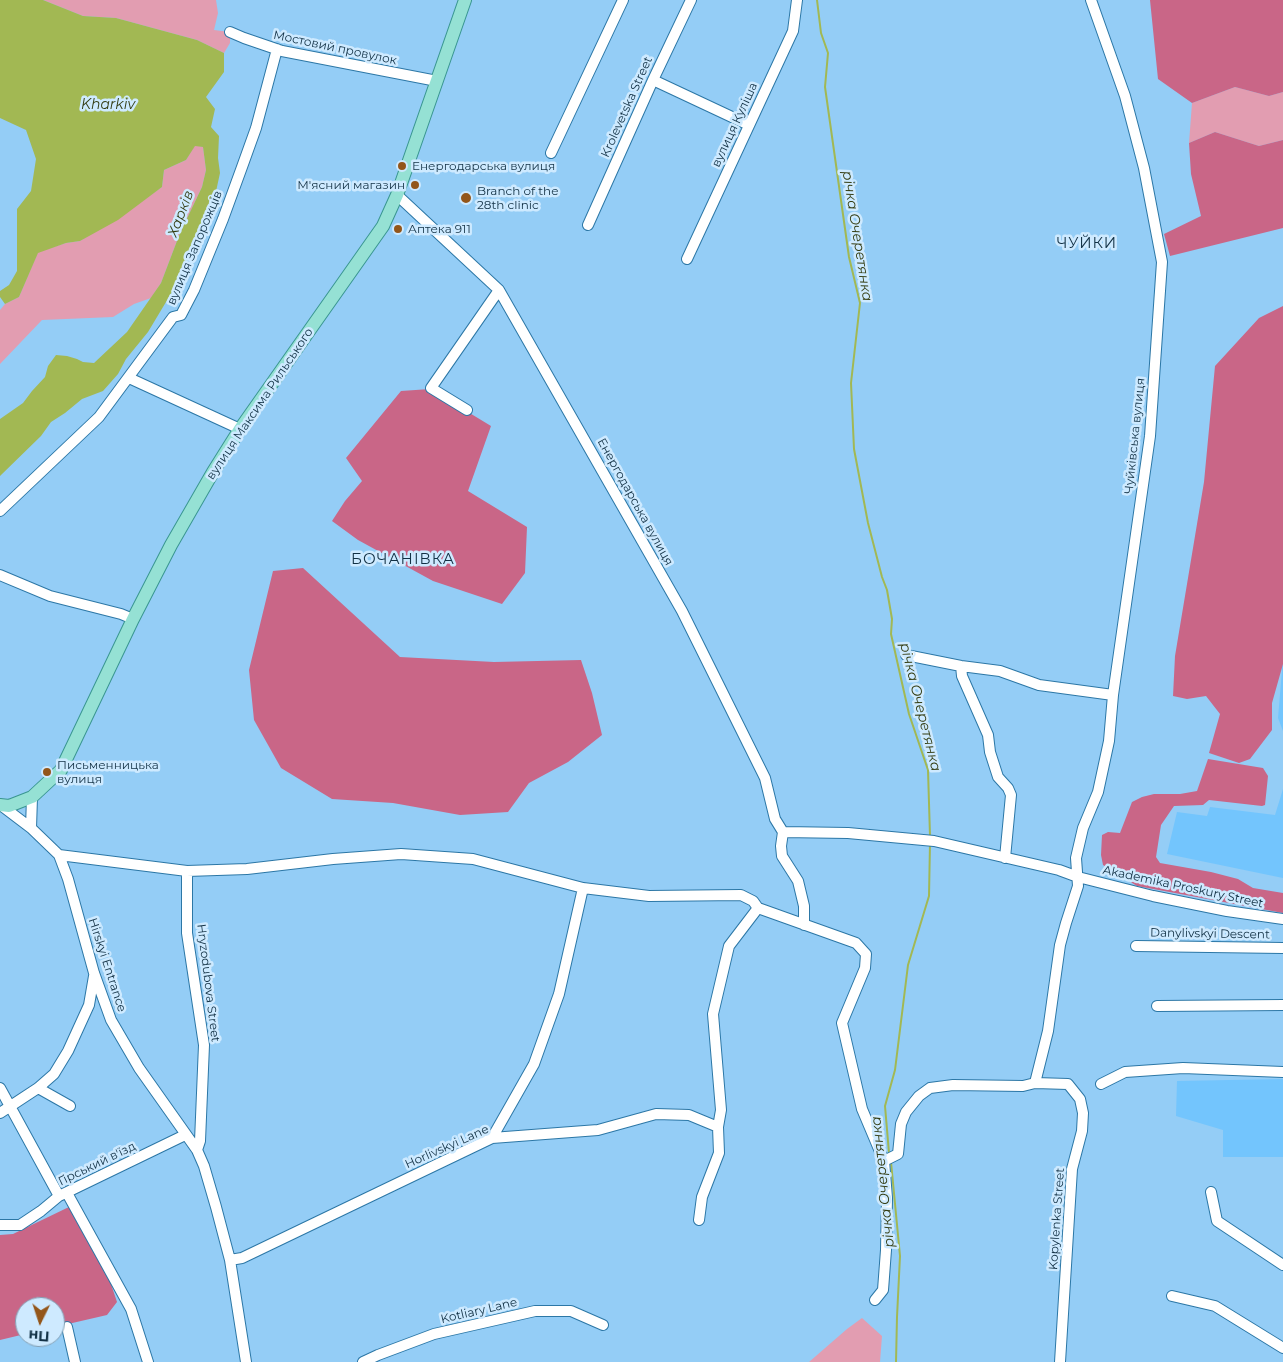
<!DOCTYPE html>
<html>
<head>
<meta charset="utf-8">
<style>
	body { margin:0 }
	#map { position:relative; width:1283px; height:1362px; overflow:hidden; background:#94cdf6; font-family:Montserrat,sans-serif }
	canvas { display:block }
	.north { position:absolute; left:15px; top:1297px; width:50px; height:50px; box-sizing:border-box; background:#ceeaff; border:1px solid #83a0b5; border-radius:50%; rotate:184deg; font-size:14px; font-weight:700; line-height:20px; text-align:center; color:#123145 }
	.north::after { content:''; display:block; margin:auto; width:18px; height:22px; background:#93561a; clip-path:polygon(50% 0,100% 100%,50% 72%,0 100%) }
</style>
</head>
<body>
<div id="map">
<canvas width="1283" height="1362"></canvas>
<div class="north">Пн</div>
</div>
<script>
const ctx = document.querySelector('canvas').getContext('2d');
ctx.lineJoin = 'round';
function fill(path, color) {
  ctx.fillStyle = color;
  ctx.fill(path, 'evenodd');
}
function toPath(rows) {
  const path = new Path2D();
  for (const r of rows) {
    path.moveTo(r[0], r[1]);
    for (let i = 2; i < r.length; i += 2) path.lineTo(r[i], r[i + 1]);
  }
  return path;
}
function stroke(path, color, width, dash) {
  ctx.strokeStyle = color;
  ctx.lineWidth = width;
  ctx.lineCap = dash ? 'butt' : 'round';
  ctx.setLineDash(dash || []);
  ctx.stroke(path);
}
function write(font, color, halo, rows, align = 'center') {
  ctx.font = font + ' Montserrat,sans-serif';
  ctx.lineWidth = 5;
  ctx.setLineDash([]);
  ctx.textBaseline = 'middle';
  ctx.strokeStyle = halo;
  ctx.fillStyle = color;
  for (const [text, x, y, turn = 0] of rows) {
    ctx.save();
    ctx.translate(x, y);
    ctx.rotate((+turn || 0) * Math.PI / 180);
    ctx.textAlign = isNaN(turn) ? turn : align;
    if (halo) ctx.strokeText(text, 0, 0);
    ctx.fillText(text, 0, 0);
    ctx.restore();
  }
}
const built = toPath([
	[1283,658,1283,731,1278,718],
	[1283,789,1283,878,1167,854,1177,812,1207,816,1210,807,1275,815],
	[1283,1079,1283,1157,1223,1157,1223,1130,1176,1116,1177,1081]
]);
const green = toPath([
	[43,0,216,0,218,13,214,30,230,32,230,43,224,53,197,40,116,18,83,16],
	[1235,87,1269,96,1283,92,1283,140,1259,146,1215,132,1189,143,1192,103],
	[195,145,203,147,206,170,202,187,180,233,161,283,151,298,134,304,113,317,42,320,0,364,0,310,5,304,19,297,38,252,66,243,80,241,142,201,162,187,164,170,186,160],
	[862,1318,882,1336,880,1362,809,1362,847,1329]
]);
const forest = toPath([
	[1150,0,1283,0,1283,92,1269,96,1235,87,1192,103,1158,79],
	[1215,132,1259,146,1283,140,1283,228,1170,256,1164,234,1201,216,1191,174,1189,143],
	[1283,306,1283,664,1272,703,1272,730,1250,759,1239,763,1209,753,1220,714,1206,696,1187,699,1173,696,1175,656,1204,482,1215,366,1259,318],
	[430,389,491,426,468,491,527,527,525,573,502,604,433,581,358,540,332,521,345,501,362,481,346,458,401,391],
	[303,568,400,657,494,662,581,660,592,693,602,735,568,762,529,783,508,812,460,815,393,803,332,799,281,768,254,720,249,670,273,571],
	[1208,759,1263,768,1268,776,1265,805,1262,806,1209,800,1203,805,1174,806,1161,825,1156,857,1160,863,1211,872,1238,879,1253,888,1283,893,1283,913,1137,886,1103,865,1101,855,1102,835,1108,832,1120,833,1132,802,1142,797,1154,794,1180,794,1197,791],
	[71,1206,101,1254,117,1302,107,1315,55,1327,55,1307,25,1307,25,1334,0,1340,0,1235,13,1234]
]);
const water = toPath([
	[0,0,43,0,83,16,116,18,197,40,224,53,224,72,206,97,215,109,211,127,219,136,218,158,220,173,212,210,183,265,175,287,148,332,126,359,118,374,103,391,82,399,65,413,51,422,41,436,0,476,0,419,23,403,32,391,45,377,48,366,56,355,67,356,77,359,83,362,94,363,127,332,161,283,180,233,202,187,206,170,203,147,195,146,186,160,164,170,162,187,118,220,80,241,66,243,38,253,19,297,5,304,0,297,0,291,9,285,17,271,17,209,31,191,36,159,26,130,0,118]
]);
const stream = toPath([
	[817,0,821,33,828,53,825,87,849,257,860,303,851,383,854,449,868,523,882,577,887,590,892,619,891,634,909,714,928,770,930,836],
	[889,1153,885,1106,895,1070,908,965,929,896,930,843],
	[891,1162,900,1256,897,1317,896,1362]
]);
const minor = toPath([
	[230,32,244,38,282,51,437,81],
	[653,80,749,125],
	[551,153,623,0],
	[397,195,499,290,682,611,765,778,775,819,783,832,781,846,782,856,798,881,804,906,804,925],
	[588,225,653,80,691,0],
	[687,259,793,31,797,0],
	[129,378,240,429],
	[467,410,431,388,499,290],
	[0,511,99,417,173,317,181,315,194,290,223,219,242,167,256,128,277,49],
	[0,575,50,596,121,614,133,619],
	[906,655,961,666,1000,671,1039,685,1113,695],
	[961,666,962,676,988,735,990,752,998,777,1008,788,1011,795,1005,858],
	[2,806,31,828,59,855,68,879,94,973,111,1020,139,1068,197,1150,204,1166,216,1207,230,1260,246,1362],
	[31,828,32,797],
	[783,832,848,833,934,841,1059,870,1078,877,1153,896,1227,911,1283,919],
	[59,855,187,871,247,869,333,859,401,854,473,859,583,888,649,896,741,895,753,901,758,908,856,943,866,954,865,968,842,1023,862,1109,884,1161,887,1198,886,1250,883,1290,875,1300],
	[187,871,187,933,204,1045,200,1141,197,1150],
	[1136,946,1283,948],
	[1157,1006,1283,1005],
	[1035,1083,1048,1031,1060,945,1066,923,1078,886,1076,858,1083,828,1098,792,1109,741,1113,695,1150,436,1162,262,1144,168,1125,96,1091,0],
	[1101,1084,1125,1072,1183,1068,1283,1072],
	[0,1088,59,1196],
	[38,1088,70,1106],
	[0,1113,38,1088,54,1074,68,1051,89,1005,94,976],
	[492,1138,534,1064,559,994,583,888],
	[884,1161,898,1154,901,1124,906,1112,919,1096,930,1088,953,1085,1023,1086,1035,1083,1068,1084,1080,1099,1083,1113,1082,1131,1072,1169,1060,1362],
	[1211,1192,1217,1221,1283,1265],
	[67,1193,131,1309,148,1362],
	[699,1220,702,1197,719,1153,718,1127,721,1110,713,1014,729,946,758,908],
	[0,1225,20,1225,41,1211,59,1196,185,1135],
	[230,1260,242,1258,492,1138,598,1130,656,1114,689,1115,718,1127],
	[1172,1296,1215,1306,1283,1348],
	[67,1327,75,1362],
	[363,1362,378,1355,434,1334,535,1311,571,1311,603,1325]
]);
const major = toPath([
	[0,805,9,806,32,797,61,770,133,619,171,545,213,472,240,429,383,226,397,195,465,0]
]);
const markers = [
	[402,166,5,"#93561a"],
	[415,185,5,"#93561a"],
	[466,198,6,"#93561a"],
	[398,229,5,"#93561a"],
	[47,772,5,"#93561a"]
];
const streetNames = [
	["Мостовий провулок",335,48,12],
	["Krolevetska Street",627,107,-66],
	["вулиця Куліша",735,125,-65],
	["вулиця Запорожців",195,248,-67],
	["вулиця Максима Рильського",260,404,-56],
	["Чуйківська вулиця",1135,436,-84],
	["Енергодарська вулиця",635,502,61],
	["Akademika Proskury Street",1183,887,12],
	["Danylivskyi Descent",1210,934,1],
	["Hirskyi Entrance",107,965,72],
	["Hryzodubova Street",208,983,83],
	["Horlivskyi Lane",447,1147,-24],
	["Гірський в'їзд",97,1164,-26],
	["Kopylenka Street",1057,1219,-86],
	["Kotliary Lane",479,1311,-13]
];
const poiNames = [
	["Енергодарська вулиця",412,166],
	["М'ясний магазин",405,185,"right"],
	["Branch of the",477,191],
	["28th clinic",477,205],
	["Аптека 911",408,229],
	["Письменницька",57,765],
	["вулиця",57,779]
];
const waterNames = [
	["Kharkiv",108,105],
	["Харків",181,214,-69],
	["річка Очеретянка",857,236,81],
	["річка Очеретянка",920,707,76],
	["річка Очеретянка",883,1182,-96]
];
const quarterNames = [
	["ЧУЙКИ",1087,244],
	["БОЧАНІВКА",403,560]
];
fill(built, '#73c5fd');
fill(green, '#e29db1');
fill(forest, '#c96687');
fill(water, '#a2b853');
stroke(stream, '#a2b853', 2);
stroke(minor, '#2c77a6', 12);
stroke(major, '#399690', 14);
stroke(minor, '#fff', 10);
stroke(major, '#95e1d4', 12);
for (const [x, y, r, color] of markers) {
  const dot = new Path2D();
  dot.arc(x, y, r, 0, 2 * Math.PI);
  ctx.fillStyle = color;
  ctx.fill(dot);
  stroke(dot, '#ceeaff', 2);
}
write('12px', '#123145', '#ceeaff', streetNames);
write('12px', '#123145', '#ceeaff', poiNames, 'left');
write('italic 14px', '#343d13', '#ceeaff', waterNames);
ctx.letterSpacing = '1px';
write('15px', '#123145', '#ceeaff', quarterNames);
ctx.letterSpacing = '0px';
</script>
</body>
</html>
